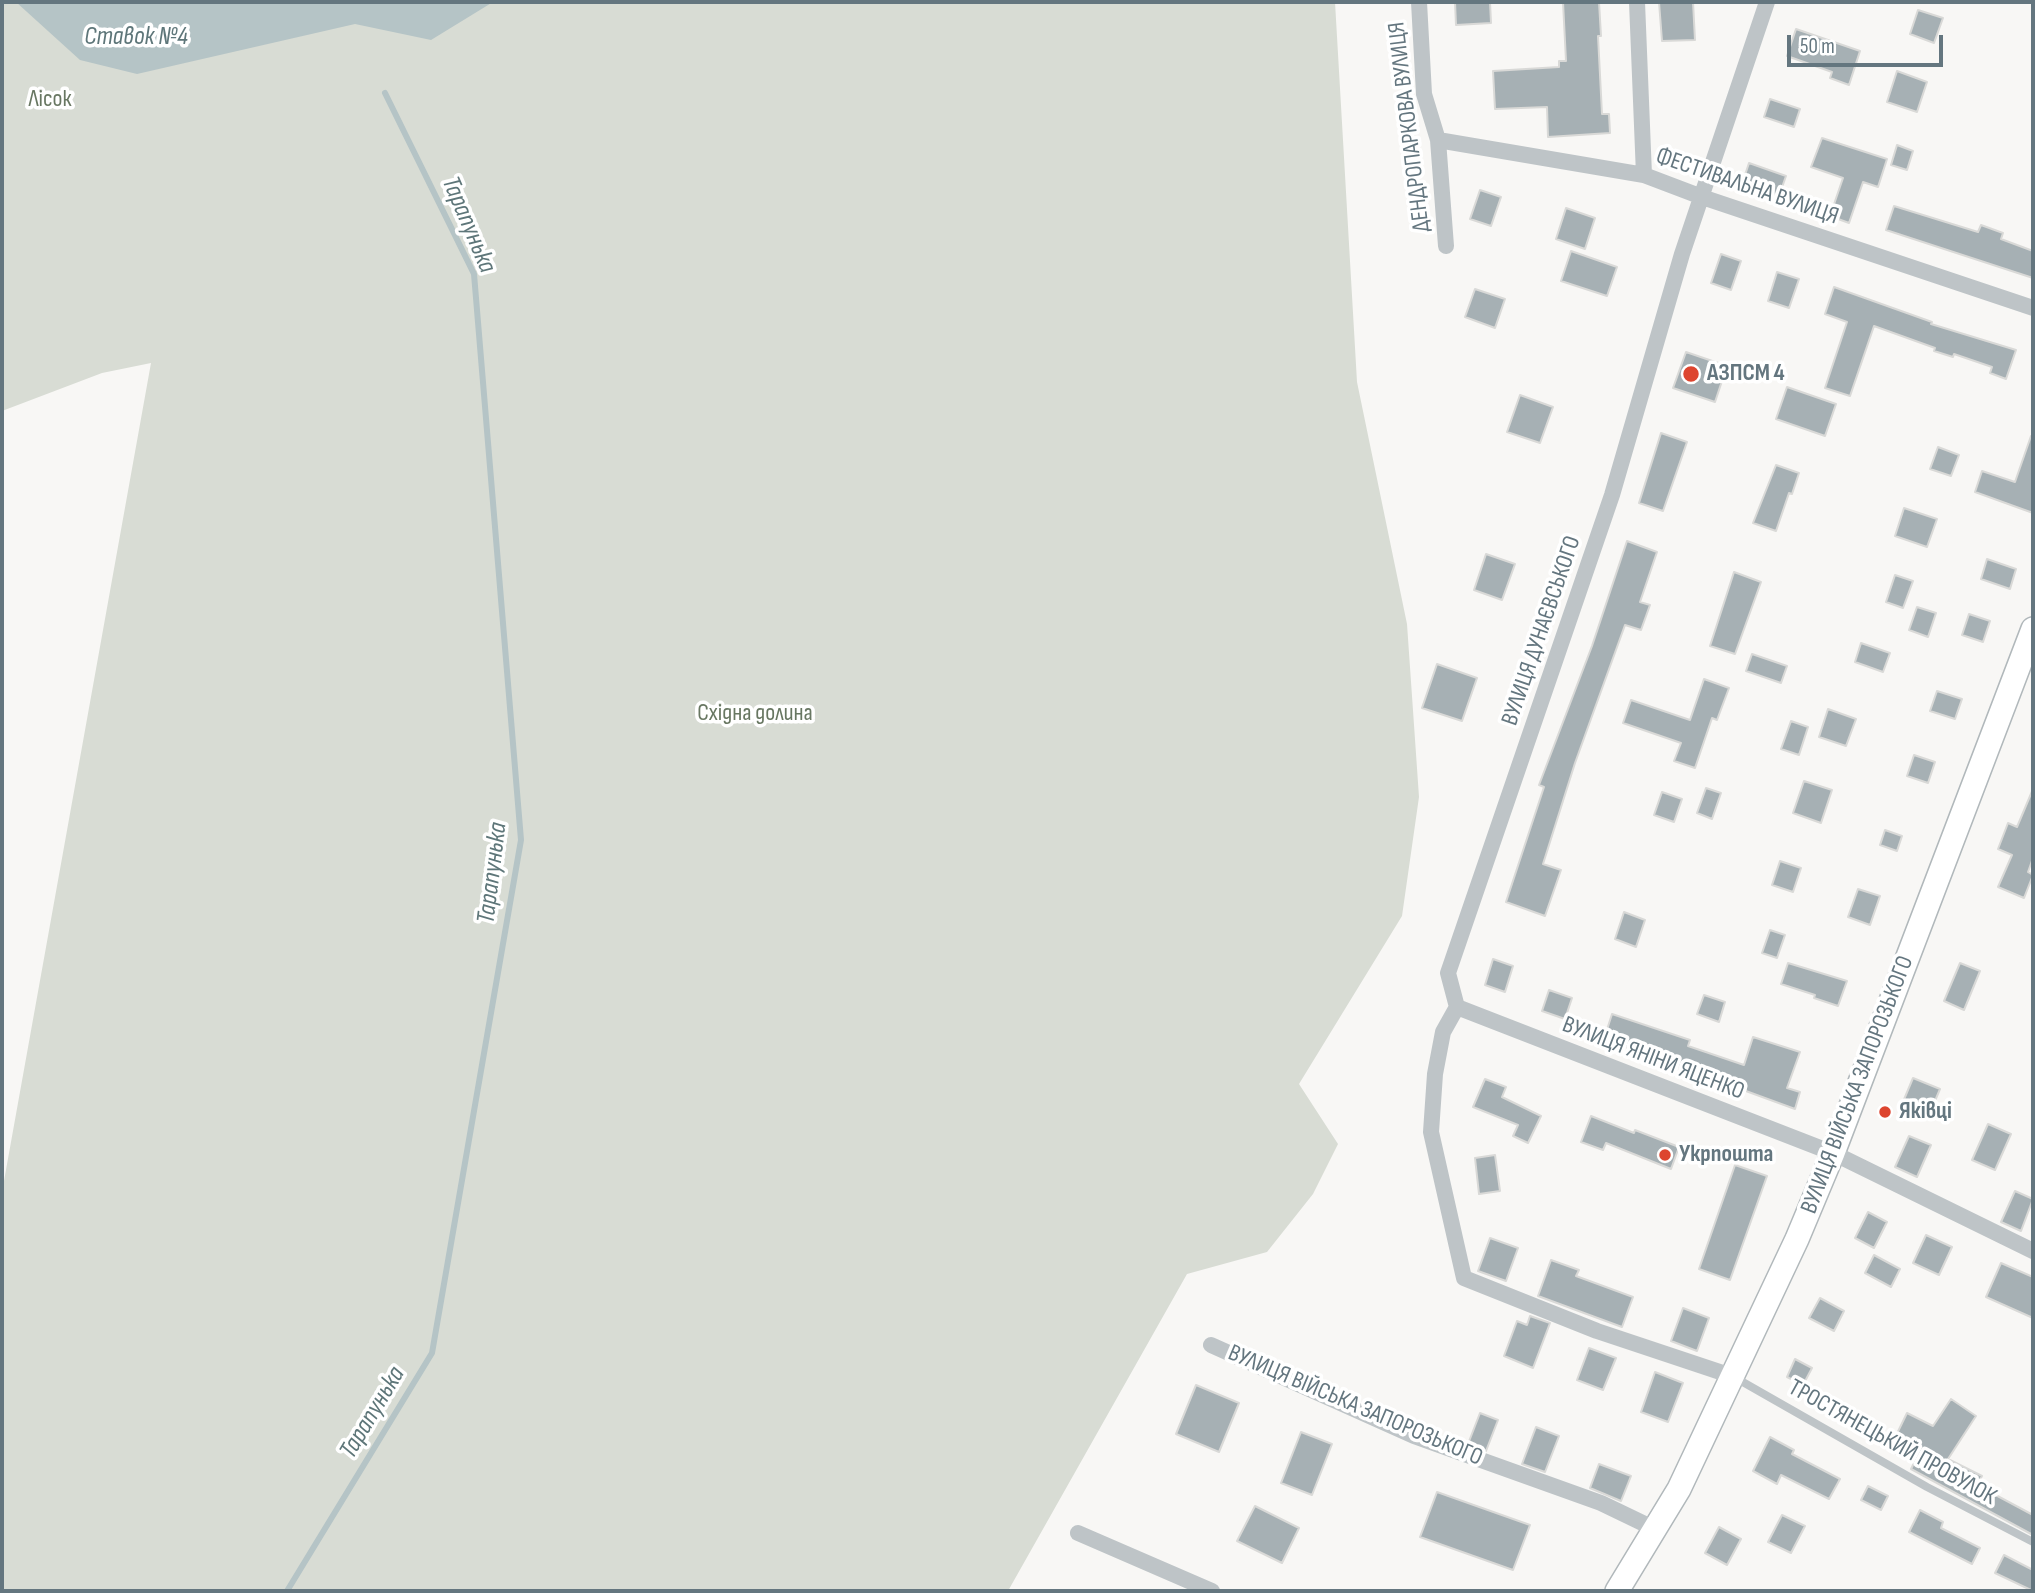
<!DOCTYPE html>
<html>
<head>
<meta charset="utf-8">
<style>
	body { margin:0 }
	#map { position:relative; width:2035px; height:1593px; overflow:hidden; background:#f8f7f5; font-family:"Sofia Sans Condensed",sans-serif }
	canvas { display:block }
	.frame { position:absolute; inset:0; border:4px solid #64767f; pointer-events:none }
	.scale { position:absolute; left:1787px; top:35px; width:156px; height:32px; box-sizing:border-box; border:4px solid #64767f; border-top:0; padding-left:9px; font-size:21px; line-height:24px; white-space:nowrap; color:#64767f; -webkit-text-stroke:5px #fff; paint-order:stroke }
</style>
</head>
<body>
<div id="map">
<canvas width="2035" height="1593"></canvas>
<div class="frame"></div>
<div class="scale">50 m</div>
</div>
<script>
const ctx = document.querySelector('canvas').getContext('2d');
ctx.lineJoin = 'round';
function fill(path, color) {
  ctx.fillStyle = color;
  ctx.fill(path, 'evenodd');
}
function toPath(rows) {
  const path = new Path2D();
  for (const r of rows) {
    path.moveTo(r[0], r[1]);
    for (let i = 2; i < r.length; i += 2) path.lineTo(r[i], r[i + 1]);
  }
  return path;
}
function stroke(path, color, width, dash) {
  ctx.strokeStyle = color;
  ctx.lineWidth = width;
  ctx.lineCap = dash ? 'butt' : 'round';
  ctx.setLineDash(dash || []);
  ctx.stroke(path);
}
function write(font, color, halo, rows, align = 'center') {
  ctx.font = font + ' "Sofia Sans Condensed",sans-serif';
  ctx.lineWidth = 7;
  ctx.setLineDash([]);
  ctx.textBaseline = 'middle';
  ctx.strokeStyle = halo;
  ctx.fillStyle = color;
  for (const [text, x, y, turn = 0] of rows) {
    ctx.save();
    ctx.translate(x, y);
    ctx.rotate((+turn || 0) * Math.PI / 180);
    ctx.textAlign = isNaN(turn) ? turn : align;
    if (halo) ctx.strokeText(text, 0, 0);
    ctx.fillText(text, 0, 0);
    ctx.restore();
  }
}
const green = toPath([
	[2,2,1335,2,1357,382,1407,624,1419,797,1402,916,1299,1084,1338,1144,1313,1194,1267,1252,1187,1274,1008,1591,2,1591,2,1192,151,363,102,373,2,411]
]);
const water = toPath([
	[16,2,493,2,431,40,355,24,137,74,80,60]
]);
const stream = toPath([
	[287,1591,432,1353,521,840,474,274,385,93]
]);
const building = toPath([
	[1455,2,1490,2,1491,23,1456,25,1455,2],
	[1563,2,1599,2,1601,36,1598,36,1602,114,1609,114,1610,133,1548,137,1547,107,1495,109,1493,71,1559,67,1559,61,1566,61,1563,2],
	[1659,2,1693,2,1695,40,1662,41,1659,2],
	[1918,10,1943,18,1934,43,1910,34,1918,10],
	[1796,29,1860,51,1849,85,1830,78,1832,72,1787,56,1796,29],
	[1897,71,1927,82,1917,112,1887,102,1897,71],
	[1770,99,1800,109,1794,127,1764,117,1770,99],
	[1822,138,1887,159,1878,187,1863,182,1849,223,1830,216,1843,178,1811,167,1822,138],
	[1897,145,1913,151,1907,170,1891,165,1897,145],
	[1749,163,1786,176,1779,196,1742,184,1749,163],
	[1480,190,1501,197,1491,226,1470,219,1480,190],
	[1894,206,1978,232,1981,225,2003,233,2001,239,2033,251,2033,278,1886,230,1894,206],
	[1566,208,1595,218,1585,249,1556,239,1566,208],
	[1571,251,1617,267,1607,296,1561,281,1571,251],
	[1721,254,1741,261,1731,290,1711,283,1721,254],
	[1777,272,1799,279,1789,308,1768,301,1777,272],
	[1834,287,1932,322,1931,324,2016,350,2006,379,1990,373,1992,367,1954,354,1953,357,1934,351,1935,348,1874,326,1850,396,1825,388,1847,322,1825,314,1834,287],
	[1475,289,1505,299,1495,328,1465,317,1475,289],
	[1686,352,1727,366,1715,402,1673,388,1686,352],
	[1787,387,1836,404,1825,436,1776,419,1787,387],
	[1520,395,1553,407,1540,443,1507,432,1520,395],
	[1661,433,1687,442,1663,511,1639,503,1661,433],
	[2031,436,2033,437,2033,513,1975,492,1982,471,2015,482,2031,436],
	[1938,447,1959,455,1951,476,1930,469,1938,447],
	[1776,465,1799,473,1792,494,1789,493,1776,531,1753,523,1776,465],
	[1904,508,1937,519,1927,547,1895,536,1904,508],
	[1627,541,1657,552,1640,602,1650,605,1641,630,1625,625,1575,763,1543,864,1561,870,1545,916,1506,902,1544,787,1539,785,1592,646,1627,541],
	[1486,554,1515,564,1502,600,1474,590,1486,554],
	[1987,559,2016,569,2010,589,1981,579,1987,559],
	[1734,572,1761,582,1735,654,1710,646,1734,572],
	[1895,575,1913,581,1903,608,1886,602,1895,575],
	[1917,607,1936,613,1928,637,1909,630,1917,607],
	[1969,614,1990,621,1983,642,1962,635,1969,614],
	[1861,643,1890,653,1883,672,1855,662,1861,643],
	[1752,654,1787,666,1781,683,1746,671,1752,654],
	[1437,664,1477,678,1462,721,1422,708,1437,664],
	[1704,679,1729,688,1717,720,1712,718,1695,768,1674,761,1681,743,1623,723,1631,700,1690,720,1704,679],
	[1937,691,1962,699,1955,719,1930,711,1937,691],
	[1828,709,1856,719,1846,746,1819,737,1828,709],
	[1791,721,1808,727,1799,755,1781,749,1791,721],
	[1914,755,1935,762,1928,783,1907,776,1914,755],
	[1804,781,1832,790,1821,823,1793,813,1804,781],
	[1706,788,1721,793,1712,819,1697,813,1706,788],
	[2033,789,2033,858,2028,872,2033,875,2024,898,1998,887,2012,855,1998,849,2008,823,2017,827,2033,789],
	[1662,792,1682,799,1674,822,1654,815,1662,792],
	[1885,830,1902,836,1897,851,1880,845,1885,830],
	[1780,861,1801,868,1793,892,1772,885,1780,861],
	[1858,889,1880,896,1870,925,1848,917,1858,889],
	[1624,912,1645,920,1636,947,1615,939,1624,912],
	[1770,930,1785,935,1777,958,1762,953,1770,930],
	[1493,959,1513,966,1505,992,1485,985,1493,959],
	[1788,963,1847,981,1838,1006,1814,998,1815,995,1781,984,1788,963],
	[1960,963,1980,971,1964,1010,1944,1001,1960,963],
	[1549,990,1572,998,1565,1019,1542,1011,1549,990],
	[1704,995,1725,1002,1719,1022,1697,1014,1704,995],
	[1612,1014,1690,1040,1688,1046,1744,1065,1753,1037,1800,1052,1787,1088,1800,1092,1795,1109,1604,1039,1612,1014],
	[1913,1078,1940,1089,1927,1120,1900,1109,1913,1078],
	[1485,1079,1506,1087,1502,1097,1541,1116,1528,1143,1513,1136,1518,1125,1473,1107,1485,1079],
	[1591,1116,1634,1133,1635,1130,1679,1147,1671,1169,1606,1143,1603,1150,1581,1142,1591,1116],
	[1988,1124,2011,1134,1995,1170,1972,1160,1988,1124],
	[1909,1136,1931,1145,1917,1177,1895,1167,1909,1136],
	[1495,1155,1500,1191,1479,1194,1475,1158,1495,1155],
	[1735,1165,1767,1176,1730,1280,1699,1269,1735,1165],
	[2015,1191,2033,1199,2021,1231,2001,1222,2015,1191],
	[1868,1212,1887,1222,1874,1248,1855,1238,1868,1212],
	[1926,1235,1952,1247,1939,1275,1913,1263,1926,1235],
	[1490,1238,1518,1248,1506,1281,1478,1271,1490,1238],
	[1874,1255,1900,1269,1891,1287,1865,1273,1874,1255],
	[1551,1260,1579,1270,1576,1276,1633,1297,1622,1327,1538,1296,1551,1260],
	[2001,1263,2033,1277,2033,1318,1986,1297,2001,1263],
	[1820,1298,1844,1311,1834,1331,1809,1318,1820,1298],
	[1683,1308,1709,1318,1697,1351,1671,1341,1683,1308],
	[1530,1316,1550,1323,1533,1368,1504,1356,1517,1321,1527,1325,1530,1316],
	[1589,1348,1616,1358,1603,1390,1577,1380,1589,1348],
	[1795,1359,1812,1368,1803,1385,1787,1377,1795,1359],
	[1655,1372,1683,1383,1668,1422,1641,1412,1655,1372],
	[1196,1385,1239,1403,1219,1452,1176,1434,1196,1385],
	[1951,1399,1976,1416,1948,1459,1982,1476,1977,1485,2033,1515,2033,1535,1911,1469,1914,1463,1889,1450,1907,1413,1933,1426,1951,1399],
	[1480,1413,1498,1420,1486,1451,1468,1444,1480,1413],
	[1536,1427,1559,1436,1545,1472,1522,1464,1536,1427],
	[1301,1432,1332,1444,1312,1495,1281,1483,1301,1432],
	[1770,1437,1794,1450,1792,1454,1840,1479,1829,1499,1781,1475,1777,1484,1753,1471,1770,1437],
	[1599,1464,1631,1476,1621,1501,1590,1488,1599,1464],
	[1868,1486,1888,1496,1881,1510,1861,1500,1868,1486],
	[1437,1492,1530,1525,1513,1570,1420,1537,1437,1492],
	[1255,1506,1299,1528,1282,1563,1237,1541,1255,1506],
	[1920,1510,1943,1522,1941,1528,1980,1548,1972,1564,1909,1532,1920,1510],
	[1782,1515,1805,1526,1791,1553,1768,1542,1782,1515],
	[1719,1527,1741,1539,1727,1565,1705,1553,1719,1527],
	[2004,1555,2033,1570,2033,1591,1995,1573,2004,1555]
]);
const lane = toPath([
	[1734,1377,1927,1487,2033,1542]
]);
const street = toPath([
	[1419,2,1424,94,1438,140,1446,246],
	[1637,2,1644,175],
	[1438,140,1644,175,1702,197,2033,308],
	[1457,1007,1833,1153,2033,1251],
	[1211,1345,1414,1436,1601,1503,1655,1529],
	[1732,1376,1597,1331,1464,1278,1431,1132,1435,1074,1443,1032,1457,1007,1448,973,1612,495,1682,254,1767,2],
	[1078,1533,1212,1591]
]);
const secondary = toPath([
	[1617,1591,1679,1489,1797,1239,1833,1153,2033,629]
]);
const markers = [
	[1691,374,9,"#dd452f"],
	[1885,1112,7,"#dd452f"],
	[1665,1155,7,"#dd452f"]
];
const parkNames = [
	["Лісок",50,100],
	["Східна долина",755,714]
];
const streetNames = [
	["ДЕНДРОПАРКОВА ВУЛИЦЯ",1410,127,-97],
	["ФЕСТИВАЛЬНА ВУЛИЦЯ",1747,187,19],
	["ВУЛИЦЯ ДУНАЄВСЬКОГО",1542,631,-71],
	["ВУЛИЦЯ ЯНІНИ ЯЦЕНКО",1653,1059,21],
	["ВУЛИЦЯ ВІЙСЬКА ЗАПОРОЗЬКОГО",1858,1085,-69],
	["ВУЛИЦЯ ВІЙСЬКА ЗАПОРОЗЬКОГО",1355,1406,23],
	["ТРОСТЯНЕЦЬКИЙ ПРОВУЛОК",1892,1443,29]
];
const poiNames = [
	["АЗПСМ 4",1707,374],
	["Яківці",1899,1112],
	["Укрпошта",1679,1155]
];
const waterNames = [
	["Ставок №4",136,37],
	["Тарапунька",468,225,67],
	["Тарапунька",493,873,-83],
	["Тарапунька",373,1413,-59]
];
fill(green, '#d8dcd4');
fill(water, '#b5c4c6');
stroke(stream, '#b5c4c6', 6);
fill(building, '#a6b0b4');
stroke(building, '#d9d9d7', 2);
stroke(secondary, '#b1b8bb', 26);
stroke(lane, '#bec4c7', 8);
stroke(street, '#bec4c7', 16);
stroke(secondary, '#fff', 23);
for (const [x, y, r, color] of markers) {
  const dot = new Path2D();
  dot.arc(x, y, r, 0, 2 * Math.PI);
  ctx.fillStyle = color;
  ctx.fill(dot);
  stroke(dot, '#fff', 2.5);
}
write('24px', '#687762', '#fff', parkNames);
write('24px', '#64767f', '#fff', streetNames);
write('bold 24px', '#64767f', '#fff', poiNames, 'left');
write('italic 26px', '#5e7679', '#fff', waterNames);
</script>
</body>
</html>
